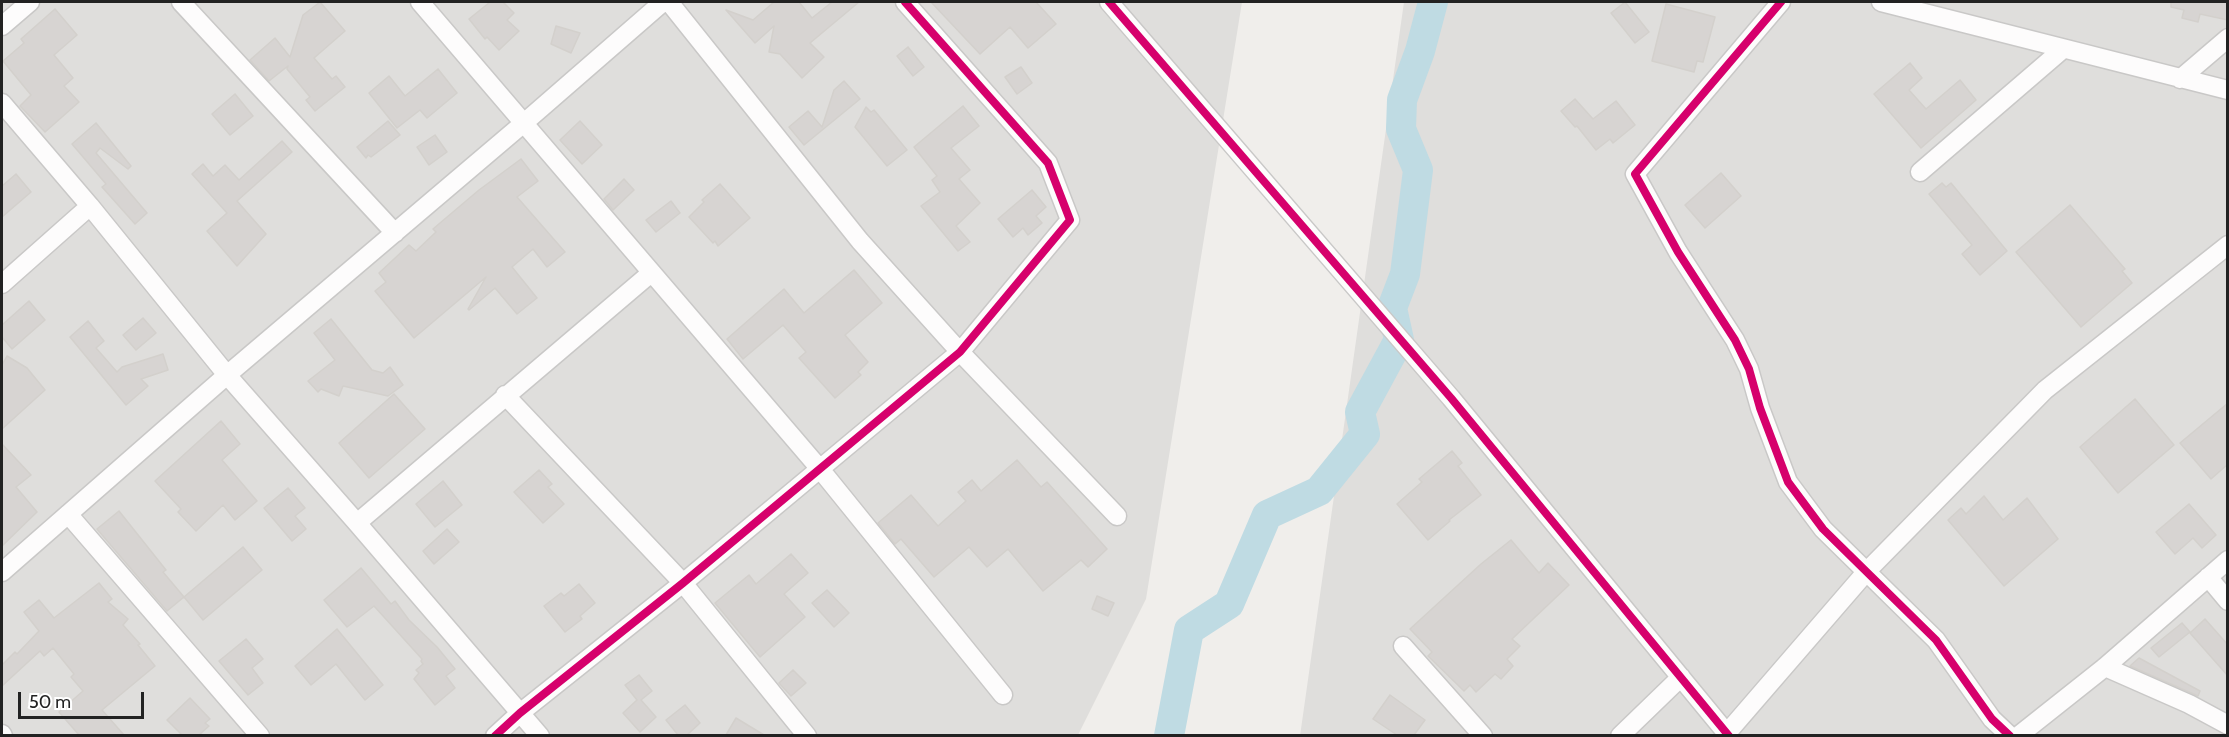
<!DOCTYPE html>
<html>
<head>
<meta charset="utf-8">
<style>
	body { margin:0 }
	#map { position:relative; width:2229px; height:737px; overflow:hidden; background:#f0eeeb; font-family:Cabin,sans-serif }
	canvas { display:block }
	.frame { position:absolute; inset:0; border:3px solid #222; pointer-events:none }
	.scale { position:absolute; left:18px; top:692px; width:126px; height:27px; box-sizing:border-box; border:3px solid #222; border-top:0; padding-left:8px; font-size:18px; line-height:21px; white-space:nowrap; color:#222; -webkit-text-stroke:4px #fff; paint-order:stroke }
</style>
</head>
<body>
<div id="map">
<canvas width="2229" height="737"></canvas>
<div class="frame"></div>
<div class="scale">50 m</div>
</div>
<script>
const ctx = document.querySelector('canvas').getContext('2d');
ctx.lineJoin = 'round';
function fill(path, color) {
  ctx.fillStyle = color;
  ctx.fill(path, 'evenodd');
}
function toPath(rows) {
  const path = new Path2D();
  for (const r of rows) {
    path.moveTo(r[0], r[1]);
    for (let i = 2; i < r.length; i += 2) path.lineTo(r[i], r[i + 1]);
  }
  return path;
}
function stroke(path, color, width, dash) {
  ctx.strokeStyle = color;
  ctx.lineWidth = width;
  ctx.lineCap = dash ? 'butt' : 'round';
  ctx.setLineDash(dash || []);
  ctx.stroke(path);
}
const residential = toPath([
	[2,2,1242,2,1146,599,1078,735,2,735],
	[1404,2,2227,2,2227,735,1300,736]
]);
const river = toPath([
	[1169,736,1189,630,1229,604,1267,515,1319,491,1365,434,1360,412,1399,340,1392,308,1405,274,1418,170,1401,129,1402,100,1420,51,1433,2]
]);
const building = toPath([
	[320,2,345,31,314,58,332,79,336,76,345,87,315,111,306,100,310,97,287,69,288,66,269,81,250,60,275,38,290,57,303,15,320,2],
	[490,2,503,2,514,13,507,20,519,31,499,50,487,37,485,39,469,19,490,2],
	[774,2,799,2,812,18,832,2,859,2,810,43,824,57,802,78,780,54,769,52,774,26,755,43,726,10,753,20,774,2],
	[931,2,1036,2,1056,24,1028,48,1010,27,980,54,931,2],
	[1625,2,1649,32,1635,43,1611,13,1625,2],
	[2171,2,2228,2,2228,20,2200,14,2198,22,2182,18,2184,10,2171,7,2171,2],
	[1666,4,1715,17,1703,62,1697,61,1694,72,1652,61,1666,4],
	[55,9,77,35,54,55,73,78,64,86,79,102,45,132,20,106,31,95,3,61,24,43,21,39,55,9],
	[556,26,580,33,571,53,551,44,556,26],
	[908,47,924,67,913,76,897,56,908,47],
	[1910,63,1922,78,1909,90,1926,109,1960,80,1976,100,1921,148,1874,94,1910,63],
	[1021,67,1032,83,1017,94,1005,77,1021,67],
	[438,69,457,93,427,118,420,110,397,128,369,93,389,76,405,96,438,69],
	[844,81,860,99,804,145,789,127,808,111,822,127,834,90,844,81],
	[235,94,253,116,230,135,212,114,235,94],
	[1575,99,1593,119,1616,101,1635,125,1613,143,1610,139,1596,150,1577,126,1575,127,1561,111,1575,99],
	[963,106,979,126,951,148,970,170,959,179,980,203,956,226,970,242,958,251,921,206,940,192,932,180,937,176,914,147,963,106],
	[866,107,871,112,874,110,907,150,887,166,855,127,866,107],
	[388,121,400,135,371,157,368,155,366,158,357,147,388,121],
	[580,121,602,145,582,164,560,140,580,121],
	[96,123,131,166,128,169,100,148,96,153,147,213,135,224,102,187,106,184,72,144,96,123],
	[435,135,447,152,429,165,417,147,435,135],
	[282,141,292,152,237,201,266,234,237,266,207,231,227,213,192,174,203,164,213,176,225,165,239,180,282,141],
	[521,159,538,181,517,197,565,252,547,267,533,249,512,267,537,298,517,314,495,288,469,310,468,309,486,277,414,338,375,291,386,282,379,273,409,245,416,251,436,232,433,229,440,223,479,190,521,159],
	[1721,173,1741,196,1705,228,1685,205,1721,173],
	[16,174,31,192,2,217,2,186,16,174],
	[624,179,634,190,613,210,604,199,624,179],
	[1942,183,1946,187,1951,183,2007,251,1980,275,1962,254,1972,245,1929,194,1942,183],
	[720,184,750,218,718,246,715,241,713,243,689,217,704,202,702,200,720,184],
	[1032,190,1046,207,1036,216,1042,223,1028,235,1023,228,1013,237,998,219,1032,190],
	[671,201,680,213,656,232,646,220,671,201],
	[2070,205,2125,269,2122,271,2132,283,2081,327,2016,252,2070,205],
	[854,270,882,303,845,335,868,362,858,372,861,375,835,398,799,358,806,352,783,325,743,359,727,339,784,289,804,313,854,270],
	[29,301,45,320,12,349,2,337,2,325,29,301],
	[143,318,156,333,136,350,123,335,143,318],
	[331,319,372,370,383,373,390,367,403,385,388,396,343,386,339,396,321,389,318,392,308,381,335,360,314,333,331,319],
	[88,321,104,341,96,348,117,372,122,367,163,354,168,370,141,379,148,386,126,405,70,337,88,321],
	[7,356,27,368,45,390,2,429,2,365,7,356],
	[394,394,425,429,369,478,339,443,394,394],
	[2135,399,2174,445,2118,493,2080,447,2135,399],
	[2228,403,2228,464,2211,479,2180,443,2228,403],
	[221,421,240,444,222,460,257,501,235,520,223,505,196,531,178,512,181,509,155,481,221,421],
	[2,444,31,475,16,487,37,512,2,546,2,444],
	[1452,451,1462,463,1458,466,1481,495,1449,520,1450,521,1428,540,1397,504,1422,482,1419,479,1452,451],
	[1017,460,1041,487,1047,482,1107,549,1088,567,1081,560,1043,591,1008,549,987,567,969,547,934,577,901,539,895,544,878,523,911,495,938,526,966,501,958,492,972,480,981,491,1017,460],
	[539,470,552,484,548,487,564,504,543,523,514,492,539,470],
	[443,481,462,505,435,527,416,504,443,481],
	[288,488,305,508,295,516,306,529,292,541,264,508,288,488],
	[1984,496,2003,520,2027,498,2058,539,2004,586,1948,520,1961,508,1966,514,1984,496],
	[2189,504,2216,535,2202,548,2193,538,2175,554,2156,532,2189,504],
	[119,511,166,570,163,572,184,597,167,611,97,529,119,511],
	[447,529,459,542,434,564,423,551,447,529],
	[1511,540,1539,573,1548,563,1569,585,1512,639,1520,646,1507,659,1513,666,1501,679,1495,674,1476,692,1470,685,1464,691,1428,656,1432,652,1410,629,1481,564,1511,540],
	[243,547,262,570,203,620,184,597,243,547],
	[791,554,808,573,784,594,805,617,760,657,715,603,749,575,756,584,791,554],
	[361,568,391,604,395,601,409,620,437,647,455,669,446,676,455,688,435,705,414,679,419,673,416,670,423,664,421,661,422,659,374,606,347,627,324,600,361,568],
	[99,583,112,599,108,602,128,619,123,625,140,644,138,645,155,666,102,710,124,735,79,735,59,712,83,691,71,677,74,674,53,648,44,656,40,651,2,686,2,665,15,652,17,654,39,631,24,612,39,600,54,618,99,583],
	[579,584,595,603,580,616,582,619,565,632,544,606,561,593,564,596,579,584],
	[827,590,849,613,834,627,812,603,827,590],
	[1097,596,1114,603,1108,616,1092,609,1097,596],
	[2205,619,2228,645,2228,676,2190,633,2205,619],
	[2182,623,2190,632,2159,657,2151,648,2182,623],
	[337,629,383,685,365,700,336,664,311,685,295,666,337,629],
	[246,639,263,659,252,668,263,683,248,695,219,661,246,639],
	[2139,658,2200,691,2198,696,2130,666,2139,658],
	[793,670,806,683,791,696,779,683,793,670],
	[639,675,652,691,641,700,656,717,640,732,623,713,637,700,625,685,639,675],
	[1390,695,1425,720,1414,735,1397,735,1373,719,1390,695],
	[190,698,210,719,205,723,209,726,199,735,182,735,167,720,190,698],
	[685,705,700,723,687,735,678,735,666,720,685,705],
	[736,718,764,735,726,735,736,718]
]);
const minor = toPath([
	[181,2,395,233],
	[420,2,820,469,1003,695],
	[669,2,860,241,960,352,1117,516],
	[1109,2,1451,398,1729,736],
	[1781,2,1635,174,1678,252,1735,340,1749,369,1760,408,1788,482,1823,529,1936,640,1992,719,2010,736],
	[1881,2,2228,90],
	[2,26,30,2],
	[2180,79,2228,38],
	[2,103,90,206,227,375,357,523,540,736],
	[1920,172,2063,49],
	[2,284,90,206],
	[505,395,683,583,807,736],
	[68,514,260,736],
	[357,523,651,273],
	[2,572,227,375,525,122,663,2],
	[2208,577,2228,601],
	[1403,646,1483,736],
	[2105,667,2189,704,2228,725],
	[1727,733,1867,571,2045,390,2228,245],
	[2,734,3,736],
	[495,736,520,713,683,583,960,352,1070,220,1048,163,905,2],
	[1620,736,1681,677],
	[2018,736,2105,667,2228,560]
]);
const cycleway = toPath([
	[1109,2,1451,398,1729,736],
	[1781,2,1635,174,1678,252,1735,340,1749,369,1760,408,1788,482,1823,529,1936,640,1992,719,2010,736],
	[495,736,520,713,683,583,960,352,1070,220,1048,163,905,2]
]);
fill(residential, '#dfdedc');
stroke(river, '#bfdbe3', 30);
fill(building, '#d7d4d2');
stroke(building, '#d3d0cc', 1.5);
stroke(minor, '#c9c8c7', 21);
stroke(minor, '#fdfcfc', 18);
stroke(cycleway, '#d6006c', 8);
</script>
</body>
</html>
